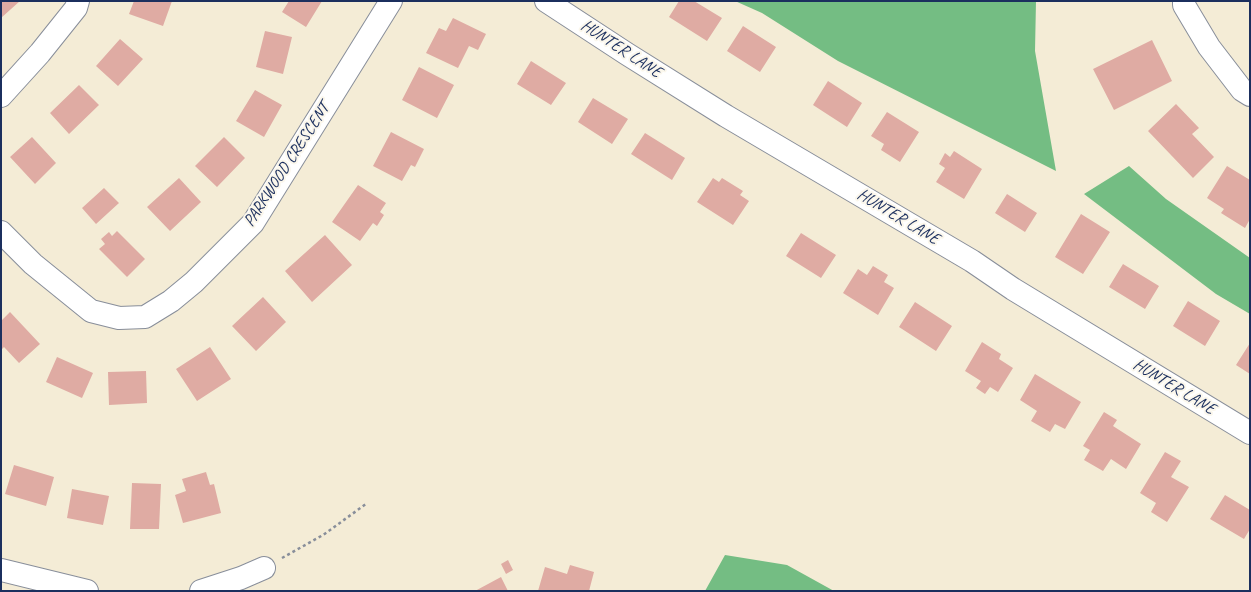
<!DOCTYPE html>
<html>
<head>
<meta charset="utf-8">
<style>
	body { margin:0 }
	#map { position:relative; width:1251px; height:592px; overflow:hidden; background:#f4ecd6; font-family:Caveat,sans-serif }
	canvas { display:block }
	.frame { position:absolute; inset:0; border:2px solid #1b2f5e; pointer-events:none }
</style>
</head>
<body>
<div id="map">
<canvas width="1251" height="592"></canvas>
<div class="frame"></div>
</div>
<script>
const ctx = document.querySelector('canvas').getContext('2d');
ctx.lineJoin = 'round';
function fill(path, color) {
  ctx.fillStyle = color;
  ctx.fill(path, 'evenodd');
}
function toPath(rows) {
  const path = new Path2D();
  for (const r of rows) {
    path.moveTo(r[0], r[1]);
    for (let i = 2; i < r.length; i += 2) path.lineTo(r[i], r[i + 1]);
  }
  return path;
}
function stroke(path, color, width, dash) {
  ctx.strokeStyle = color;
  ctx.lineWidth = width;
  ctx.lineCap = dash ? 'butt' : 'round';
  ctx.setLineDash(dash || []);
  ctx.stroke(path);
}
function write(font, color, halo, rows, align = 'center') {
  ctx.font = font + ' Caveat,sans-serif';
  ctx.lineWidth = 4;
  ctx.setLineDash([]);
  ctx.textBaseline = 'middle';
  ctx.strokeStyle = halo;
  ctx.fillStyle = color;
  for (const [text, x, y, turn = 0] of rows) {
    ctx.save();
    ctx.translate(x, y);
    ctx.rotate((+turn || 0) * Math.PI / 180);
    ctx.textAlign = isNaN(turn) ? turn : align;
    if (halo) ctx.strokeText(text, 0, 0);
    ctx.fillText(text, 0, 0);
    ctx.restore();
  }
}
const forest = toPath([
	[735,1,1036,1,1035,51,1056,171,838,61,762,13],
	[1129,166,1166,199,1250,258,1250,314,1216,294,1084,194],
	[725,555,787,565,834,591,705,591]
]);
const building = toPath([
	[1,1,20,1,1,18],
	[134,1,172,1,163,26,129,14],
	[289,1,322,1,306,27,282,12],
	[679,1,694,1,722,18,707,41,669,17],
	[453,18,486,34,478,50,469,46,458,68,426,53,439,28,446,31],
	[743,26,776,47,760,72,727,51],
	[265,31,292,37,283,74,256,67],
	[120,39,143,59,118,86,96,66],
	[1152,40,1172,81,1114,110,1093,69],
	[531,61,566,83,551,105,517,84],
	[419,67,454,85,437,118,402,100],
	[828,81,862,103,847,127,813,105],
	[79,85,99,105,69,134,50,113],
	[255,90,282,105,264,137,236,121],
	[593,98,628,119,612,144,578,122],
	[1176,104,1199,128,1192,134,1214,157,1193,178,1148,131],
	[887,112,919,132,900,162,881,150,884,144,871,136],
	[391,132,424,149,415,167,411,165,402,181,373,166],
	[645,133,685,158,672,180,631,154],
	[32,137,56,163,35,184,10,157],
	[224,137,245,158,217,187,195,166],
	[954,151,982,169,964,199,936,182,945,168,939,164,945,153,950,157],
	[1227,166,1250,180,1250,219,1245,228,1221,213,1224,209,1207,198],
	[179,178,201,202,170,231,147,207],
	[713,178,719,182,722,178,743,191,740,195,749,201,733,225,697,202],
	[358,185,386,203,380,212,384,215,377,226,373,223,360,241,332,222],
	[104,188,119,203,96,224,82,208],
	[1007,194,1037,213,1025,232,995,213],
	[1081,214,1110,232,1083,274,1055,257],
	[117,231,145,259,127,277,99,249,105,244,101,239,109,232,112,236],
	[801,233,836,255,821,278,786,256],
	[325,235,352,265,312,302,285,271],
	[1123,264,1159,286,1145,309,1109,287],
	[873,266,888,275,884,282,894,288,878,315,843,293,858,269,867,275],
	[263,297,286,322,256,351,232,326],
	[1188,301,1220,321,1205,346,1173,326],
	[915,302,952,326,936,351,899,327],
	[10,312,40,344,19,363,4,347,1,350,1,321],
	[982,342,1001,354,999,359,1013,368,998,392,990,387,985,394,976,388,981,381,965,371],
	[1250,343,1250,374,1236,365],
	[210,347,231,379,197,401,176,369],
	[57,357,93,373,82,398,46,382],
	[146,371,147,403,109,405,108,372],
	[1035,374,1081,402,1065,429,1055,424,1050,432,1031,421,1037,411,1020,400],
	[1104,412,1117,420,1113,426,1141,444,1126,469,1111,459,1103,471,1084,460,1090,450,1083,446],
	[1165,452,1181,461,1171,477,1189,487,1167,522,1151,512,1156,503,1140,493],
	[14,465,54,477,46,506,5,494],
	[206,472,210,485,214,484,221,513,183,523,175,495,186,491,182,479],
	[132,483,161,484,159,529,130,529],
	[72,489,109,496,103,525,67,518],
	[1225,495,1250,510,1250,529,1244,539,1210,519],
	[508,560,513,570,506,574,501,564],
	[570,565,594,572,589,591,538,591,545,567,567,574],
	[501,577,508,591,475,591]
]);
const path = toPath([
	[282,558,323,535,366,504]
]);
const street = toPath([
	[546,1,627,54,726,116,972,261,1013,289,1250,433],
	[1184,1,1184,5,1209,47,1242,90,1250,95],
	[1,96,40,53,76,8,78,1],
	[1,232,33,264,91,311,119,318,145,317,171,301,194,282,253,223,391,1],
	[1,570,87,591],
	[201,591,241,578,264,568]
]);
const streetNames = [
	["HUNTER LANE",621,49,33],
	["PARKWOOD CRESCENT",287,165,-57],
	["HUNTER LANE",898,217,31],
	["HUNTER LANE",1174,387,31]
];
fill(forest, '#74bd83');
fill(building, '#dfaba3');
stroke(street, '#888e9a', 24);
stroke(path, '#888e9a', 2.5, [3, 3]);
stroke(street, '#fff', 22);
write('17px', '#1b2f5e', '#fbf7ec', streetNames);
</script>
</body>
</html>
